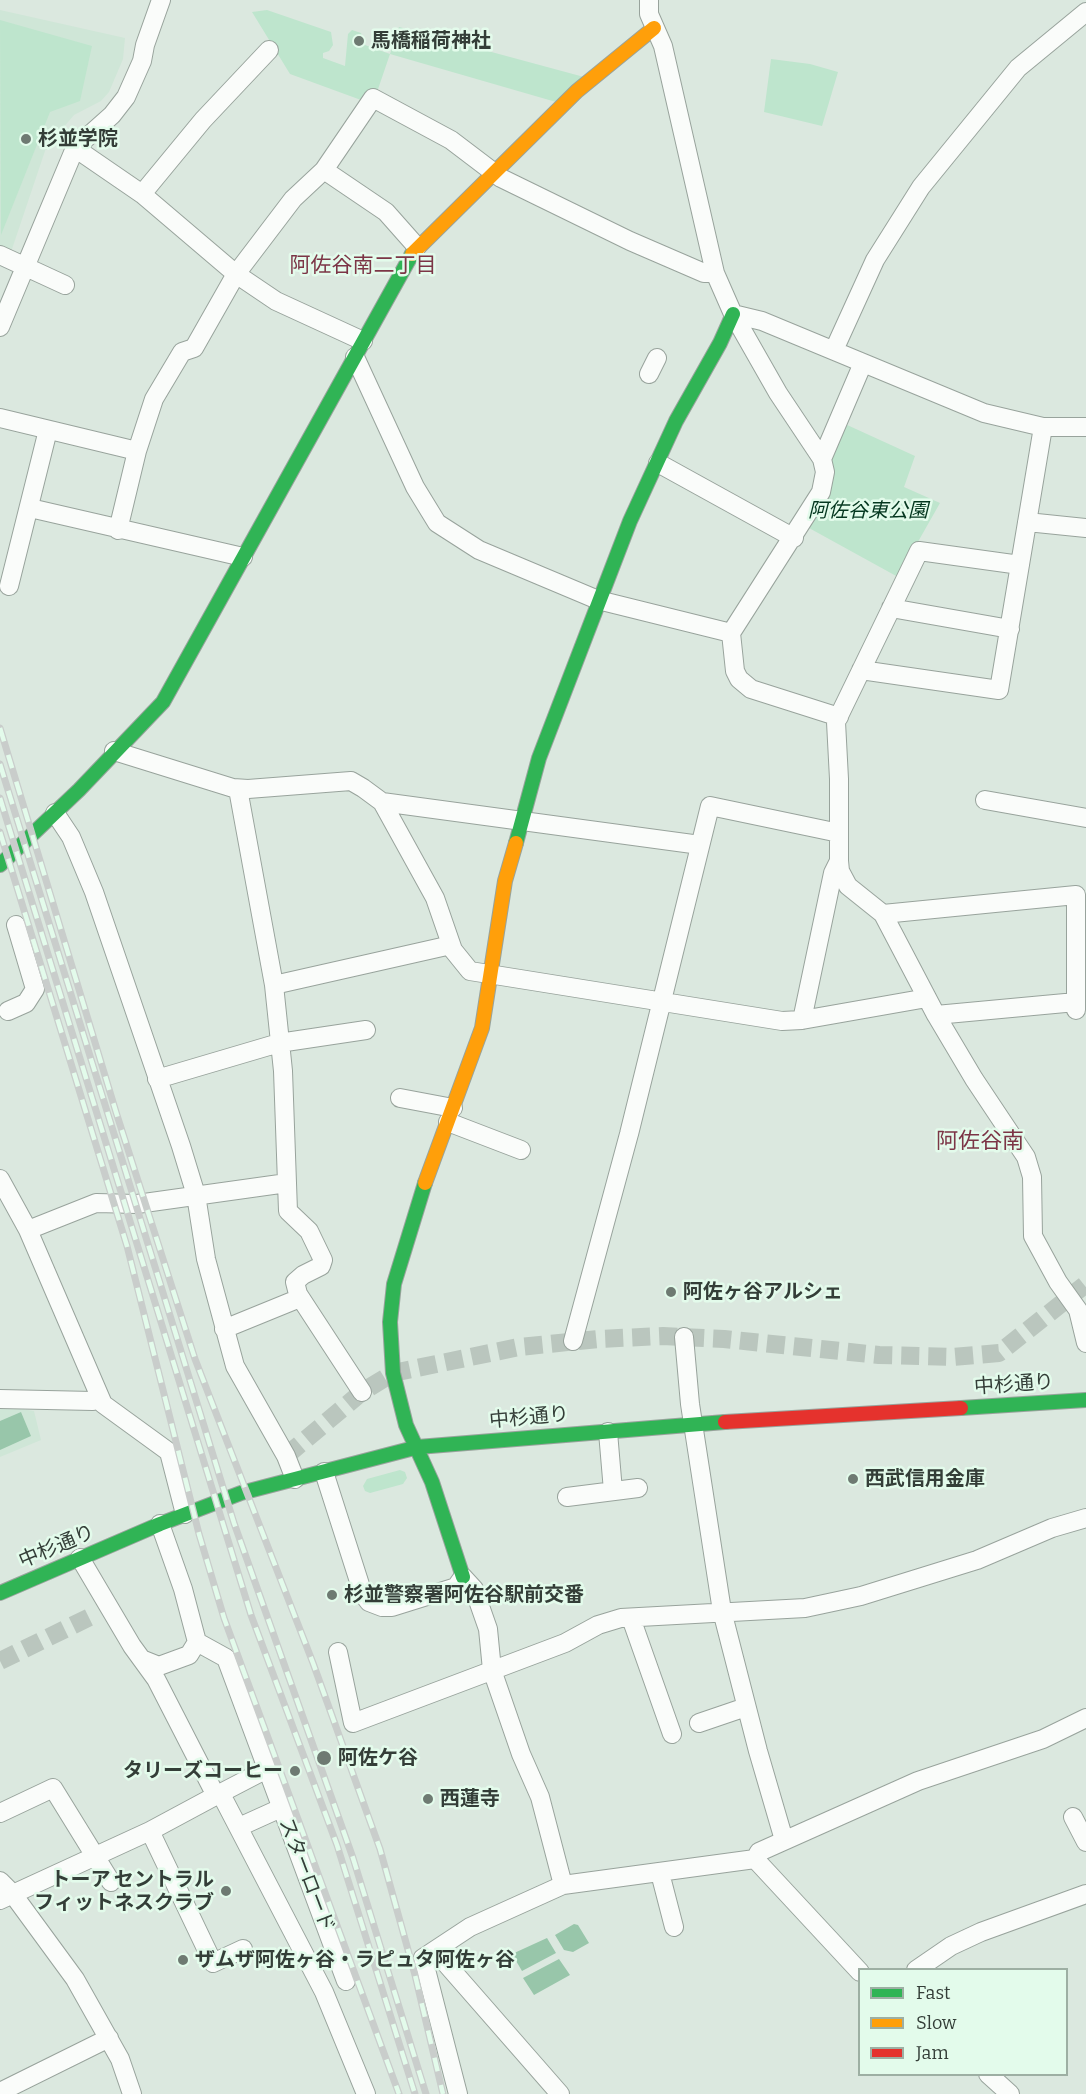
<!DOCTYPE html>
<html>
<head>
<meta charset="utf-8">
<style>
	body { margin:0 }
	#map { position:relative; width:1086px; height:2094px; overflow:hidden; background:#dbe8df; font-family:Bitter,serif }
	canvas { display:block }
	.legend { position:absolute; left:858px; top:1968px; width:210px; height:108px; box-sizing:border-box; background:#e3fbeb; border:2px solid #9dafa3; margin:0; padding:8px 10px; list-style:none; font-size:18px; color:#343e38 }
	.legend li { display:flex; align-items:center; gap:12px; height:30px }
	.legend b { width:30px; border:2px solid #9dafa3 }
</style>
</head>
<body>
<div id="map">
<canvas width="1086" height="2094"></canvas>
<ul class="legend">
<li><b style="height:8px;background:#30b455"></b>Fast</li>
<li><b style="height:8px;background:#ff9f0a"></b>Slow</li>
<li><b style="height:8px;background:#e5322d"></b>Jam</li>
</ul>
</div>
<script>
const ctx = document.querySelector('canvas').getContext('2d');
ctx.lineJoin = 'round';
function fill(path, color) {
  ctx.fillStyle = color;
  ctx.fill(path, 'evenodd');
}
function toPath(rows) {
  const path = new Path2D();
  for (const r of rows) {
    path.moveTo(r[0], r[1]);
    for (let i = 2; i < r.length; i += 2) path.lineTo(r[i], r[i + 1]);
  }
  return path;
}
function stroke(path, color, width, dash) {
  ctx.strokeStyle = color;
  ctx.lineWidth = width;
  ctx.lineCap = dash ? 'butt' : 'round';
  ctx.setLineDash(dash || []);
  ctx.stroke(path);
}
function write(font, color, halo, rows, align = 'center') {
  ctx.font = font + ' Bitter,"Noto Sans JP",serif';
  ctx.lineWidth = 5;
  ctx.setLineDash([]);
  ctx.textBaseline = 'middle';
  ctx.strokeStyle = halo;
  ctx.fillStyle = color;
  for (const [text, x, y, turn = 0] of rows) {
    ctx.save();
    ctx.translate(x, y);
    ctx.rotate((+turn || 0) * Math.PI / 180);
    ctx.textAlign = isNaN(turn) ? turn : align;
    if (halo) ctx.strokeText(text, 0, 0);
    ctx.fillText(text, 0, 0);
    ctx.restore();
  }
}
const built = toPath([
	[0,10,125,38,123,59,109,92,101,101,74,115,46,148,11,252,0,248],
	[0,1406,34,1411,41,1440,0,1457]
]);
const green = toPath([
	[267,10,331,32,333,45,329,51,323,53,323,58,345,66,348,34,352,30,361,33,365,45,390,54,399,27,584,77,556,102,390,54,376,95,361,100,290,74,252,12],
	[0,20,92,46,80,101,50,112,1,235],
	[771,59,810,64,838,72,822,126,764,112],
	[845,424,915,456,904,487,940,503,898,577,809,528,828,495,828,459],
	[400,1470,405,1472,407,1478,403,1484,370,1493,365,1491,363,1486,367,1479]
]);
const water = toPath([
	[21,1412,31,1436,0,1450,0,1421],
	[574,1924,578,1925,589,1943,573,1952,564,1950,555,1935],
	[547,1938,556,1953,522,1971,512,1954],
	[559,1959,570,1975,534,1995,523,1978]
]);
const streetTunnel = toPath([
	[286,1456,362,1392,393,1373,519,1347,598,1339,663,1336,724,1339,879,1355,952,1357,999,1353,1086,1284],
	[0,1661,96,1614]
]);
const street = toPath([
	[649,0,649,14,663,46,715,273,733,314,778,393,822,459,825,472,821,492,731,633,735,671,739,679,751,689,839,717],
	[75,148,142,194,236,274,276,301,363,341],
	[324,170,386,212,417,247],
	[142,194,203,120,269,50],
	[0,255,65,285],
	[733,314,762,321,984,413,1043,427,1086,427],
	[0,327,75,148,112,115,126,97,142,61,145,45,161,0],
	[834,350,875,260,921,187,1018,68,1086,12],
	[355,357,415,487,437,523,479,550,598,600,731,633],
	[649,374,657,358],
	[0,418,137,451],
	[822,459,863,363],
	[658,463,794,538],
	[30,508,243,557],
	[1027,522,1086,528],
	[118,530,137,451,154,399,182,352,194,348,236,274,293,199,324,170,373,98,451,140,501,178,630,241,704,273,715,273],
	[1020,565,919,551,836,722,839,779,839,861,840,871,848,886,883,914,936,1015,974,1079,1026,1157,1032,1177,1033,1236,1058,1282,1078,1310,1086,1343],
	[9,586,48,430],
	[891,608,1010,629],
	[861,670,999,690,1043,427],
	[114,751,233,788,248,789,351,781,363,788,382,802,435,898,453,950,470,971,782,1021,802,1020,927,998],
	[238,789,274,985,283,1071,288,1211,309,1231,323,1260,321,1266,303,1275,295,1282,298,1294,362,1392],
	[985,800,1086,818],
	[382,802,700,845],
	[55,813,71,837,94,892,181,1146,196,1195,206,1259,235,1366,286,1456,295,1479],
	[883,914,1076,895,1076,1010],
	[274,985,451,945],
	[8,1011,26,1003,35,989,16,925],
	[936,1015,1076,1002],
	[802,1020,833,873,839,861],
	[157,1079,279,1043,366,1030],
	[400,1098,453,1108],
	[448,1122,521,1150],
	[0,1179,28,1230,103,1404,169,1452,185,1514],
	[28,1230,96,1203,137,1204,287,1183],
	[224,1329,300,1298],
	[684,1337,690,1404,722,1611,758,1751,784,1840],
	[573,1341,629,1134,710,806,839,833],
	[0,1399,93,1401,100,1397],
	[608,1432,613,1491],
	[324,1472,363,1594,369,1602,382,1607,392,1607,456,1587,463,1577,474,1589,488,1629,492,1670,521,1754,540,1797,563,1885],
	[567,1497,638,1488],
	[80,1558,132,1646,156,1679,214,1792,217,1795,267,1769],
	[631,1618,672,1734],
	[197,1642,226,1658,346,1981],
	[338,1652,353,1723,565,1643,598,1625,621,1618,805,1608,861,1596,977,1560,1052,1528,1086,1518],
	[144,1660,159,1666,189,1655,197,1642,183,1589,160,1524],
	[699,1723,746,1707],
	[0,1813,53,1788,111,1882],
	[1073,1817,1086,1842],
	[239,1827,281,1808],
	[150,1831,213,1963,243,1949],
	[755,1859,759,1852,918,1781,1043,1739,1086,1718],
	[755,1859,860,1972],
	[660,1873,674,1927],
	[0,1881,12,1893,75,1979,120,2059,132,2094],
	[0,1900,150,1831,217,1795,223,1798,324,1992,366,2094],
	[435,1951,560,2094],
	[916,1970,951,1946,981,1932,1086,1894],
	[988,2074,1010,2094],
	[0,2092,109,2038],
	[458,2094,423,1958,470,1927,563,1885,755,1859]
]);
const fast = toPath([
	[516,843,539,758,630,521,676,421,720,343,733,314],
	[0,865,79,790,163,702,412,254],
	[425,1183,394,1284,390,1322,393,1373,406,1425,432,1482,463,1577],
	[961,1408,1086,1400],
	[0,1593,160,1524,241,1493,418,1447,725,1422]
]);
const slow = toPath([
	[412,254,577,91,654,28],
	[425,1183,482,1028,505,881,516,843]
]);
const jam = toPath([
	[725,1422,961,1408]
]);
const rail = toPath([
	[0,728,116,1112,195,1359,313,1663,380,1849,415,1975,443,2094],
	[0,764,234,1523,353,1858,426,2094],
	[0,798,251,1615,337,1845,415,2094],
	[0,832,127,1246,199,1534,224,1618,399,2094]
]);
const markers = [
	[359,41,6,"#6e7a72"],
	[26,139,6,"#6e7a72"],
	[671,1292,6,"#6e7a72"],
	[853,1479,6,"#6e7a72"],
	[332,1595,6,"#6e7a72"],
	[324,1758,8,"#6e7a72"],
	[295,1771,6,"#6e7a72"],
	[428,1799,6,"#6e7a72"],
	[226,1891,6,"#6e7a72"],
	[183,1960,6,"#6e7a72"]
];
const poiNames = [
	["馬橋稲荷神社",371,41],
	["杉並学院",38,139],
	["阿佐ヶ谷アルシェ",683,1292],
	["西武信用金庫",865,1479],
	["杉並警察署阿佐谷駅前交番",344,1595],
	["阿佐ケ谷",338,1758],
	["タリーズコーヒー",283,1771,"right"],
	["西蓮寺",440,1799],
	["トーア セントラル",214,1880,"right"],
	["フィットネスクラブ",214,1903,"right"],
	["ザムザ阿佐ヶ谷・ラピュタ阿佐ヶ谷",195,1960]
];
const parkNames = [
	["阿佐谷東公園",868,511]
];
const streetNames = [
	["中杉通り",1014,1385,-4],
	["中杉通り",529,1418,-5],
	["中杉通り",57,1547,-23],
	["スターロード",306,1875,69]
];
const neighbourhoodNames = [
	["阿佐谷南二丁目",363,266]
];
const quarterNames = [
	["阿佐谷南",980,1142]
];
fill(built, '#cfe6d7');
fill(green, '#bee5cd');
fill(water, '#98c6aa');
stroke(streetTunnel, '#bac6be', 18, [18, 9]);
stroke(street, '#98a39c', 20);
stroke(fast, '#98a39c', 16);
stroke(slow, '#98a39c', 16);
stroke(jam, '#98a39c', 16);
stroke(street, '#fafcfa', 18);
stroke(fast, '#30b455', 14);
stroke(slow, '#ff9f0a', 14);
stroke(jam, '#e5322d', 14);
stroke(rail, '#c9cdcb', 7);
stroke(rail, '#e3fbeb', 4.5, [14]);
for (const [x, y, r, color] of markers) {
  const dot = new Path2D();
  dot.arc(x, y, r, 0, 2 * Math.PI);
  ctx.fillStyle = color;
  ctx.fill(dot);
  stroke(dot, '#e3fbeb', 2);
}
write('bold 20px', '#343e38', '#e3fbeb', poiNames, 'left');
write('italic 20px', '#04371f', '#e3fbeb', parkNames);
write('20px', '#343e38', '#e3fbeb', streetNames);
write('21px', '#7c3546', '#e3fbeb', neighbourhoodNames);
write('22px', '#7c3546', '#e3fbeb', quarterNames);
</script>
</body>
</html>
